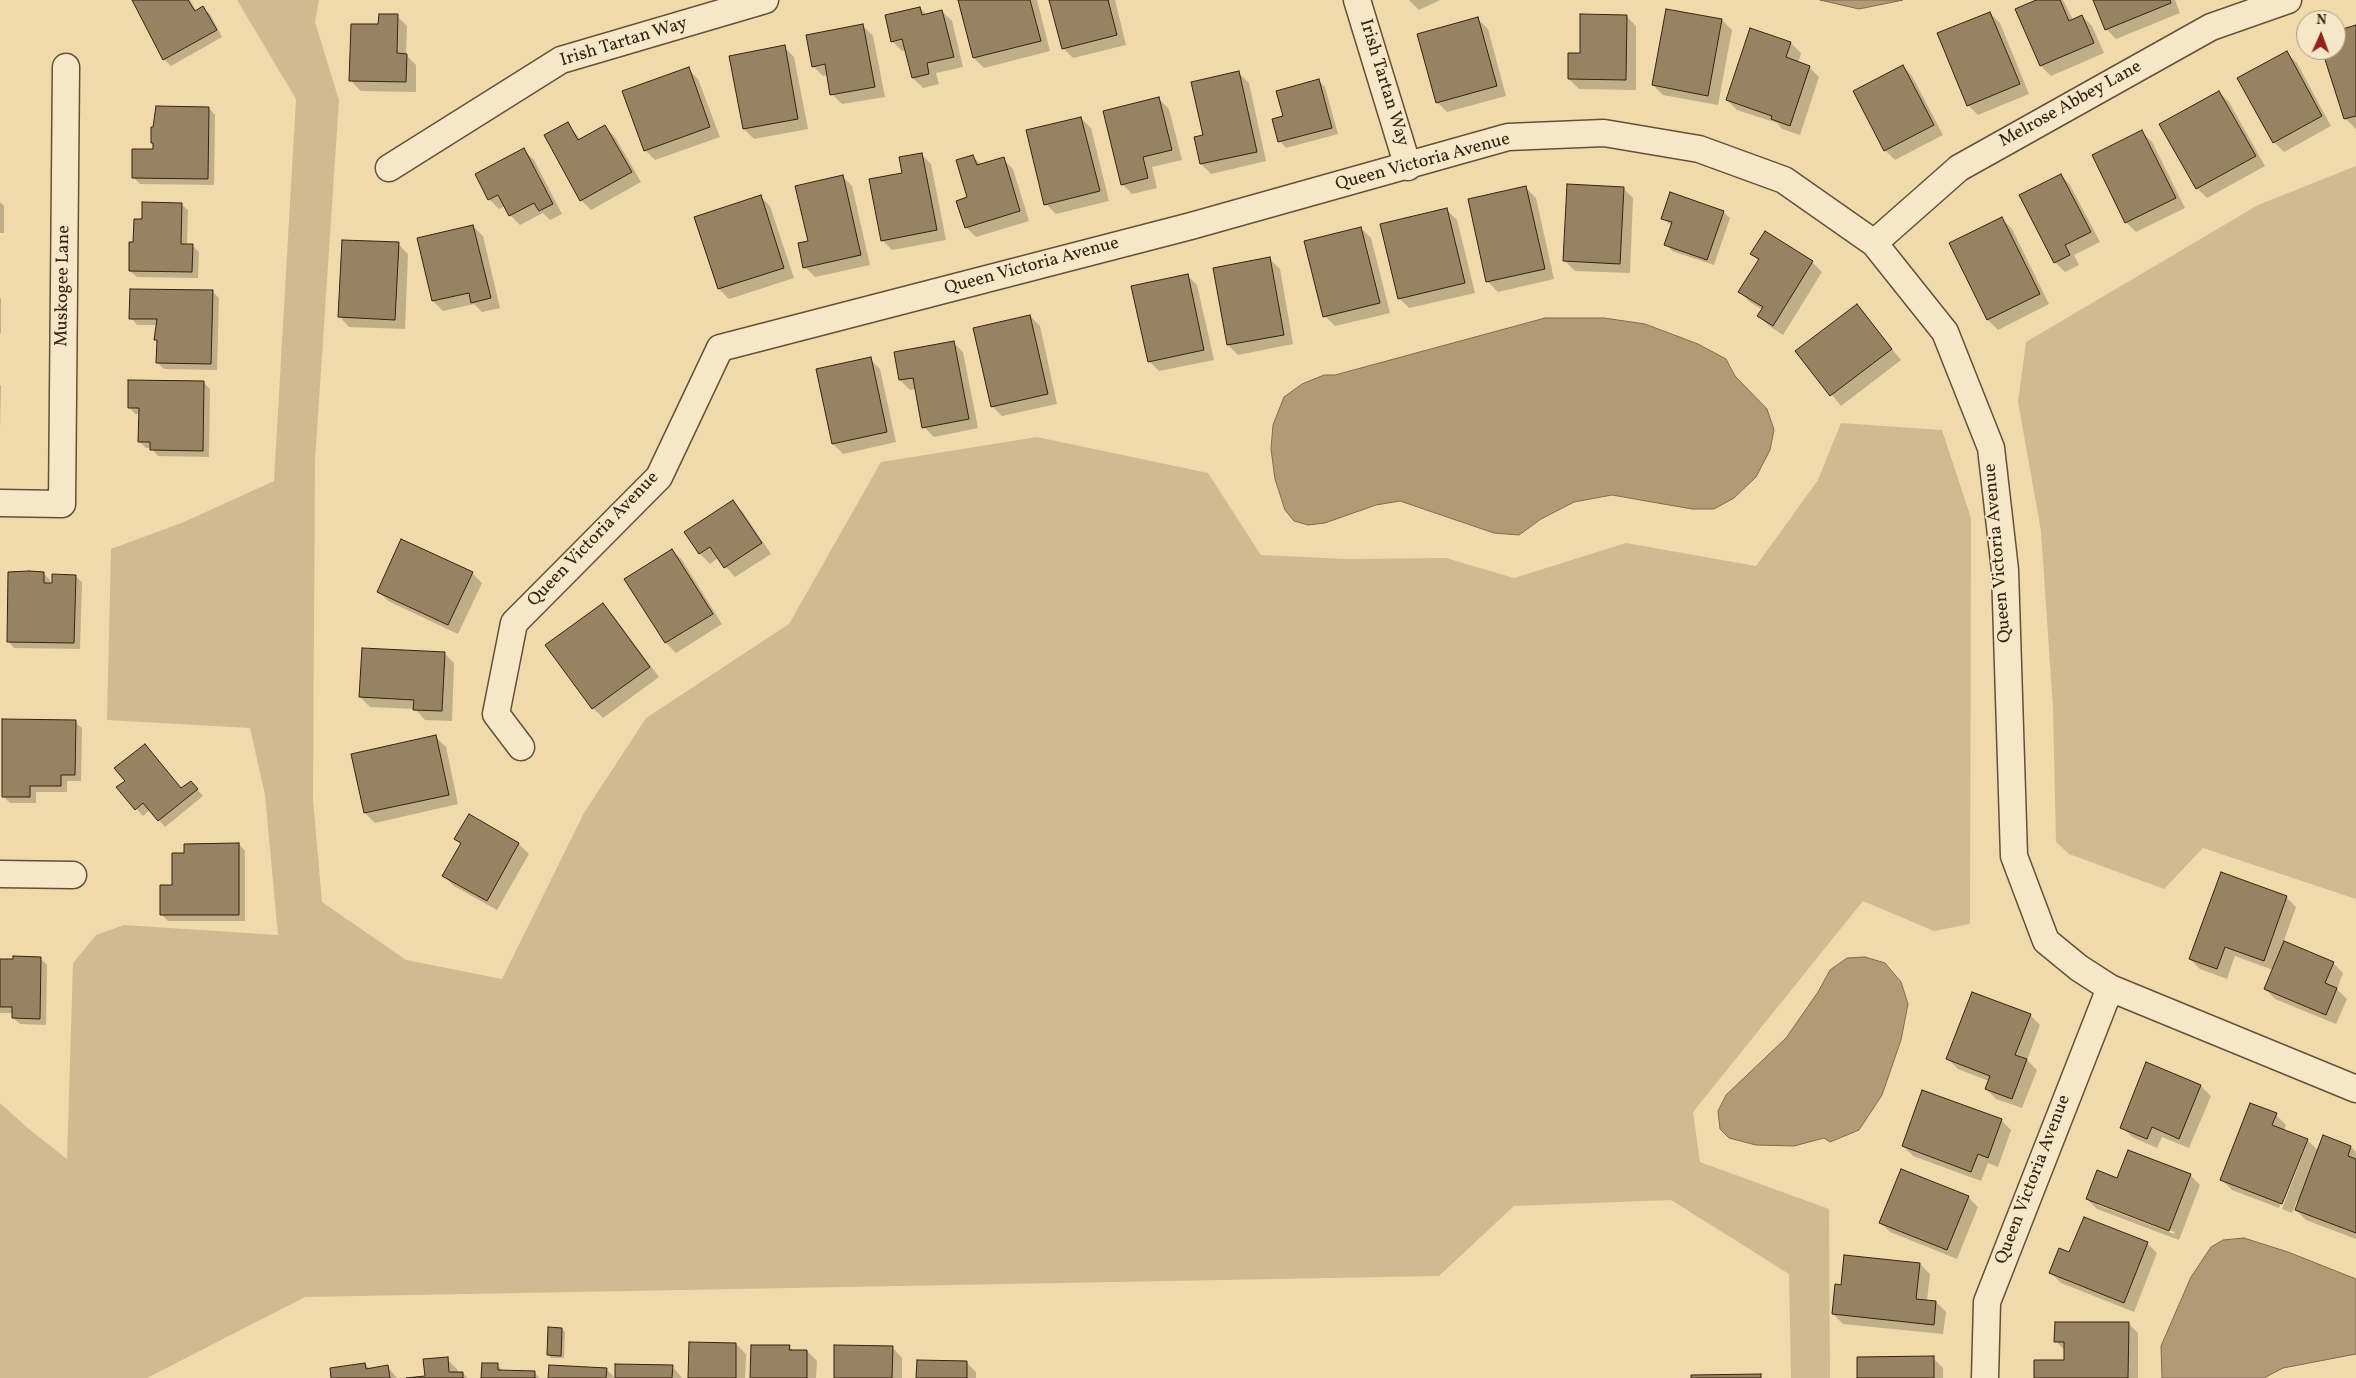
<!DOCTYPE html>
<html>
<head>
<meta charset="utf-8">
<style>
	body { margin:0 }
	#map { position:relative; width:2356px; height:1378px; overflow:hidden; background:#f0daab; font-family:Vollkorn,serif }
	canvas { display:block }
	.north { position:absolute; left:2296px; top:10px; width:50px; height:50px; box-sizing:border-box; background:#f5e7c8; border:1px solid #a9987f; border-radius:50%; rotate:2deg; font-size:14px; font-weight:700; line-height:20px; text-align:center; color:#362211 }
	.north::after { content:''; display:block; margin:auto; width:18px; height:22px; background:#8f2418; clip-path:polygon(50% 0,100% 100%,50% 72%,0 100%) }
</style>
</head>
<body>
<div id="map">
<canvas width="2356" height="1378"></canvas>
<div class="north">N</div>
</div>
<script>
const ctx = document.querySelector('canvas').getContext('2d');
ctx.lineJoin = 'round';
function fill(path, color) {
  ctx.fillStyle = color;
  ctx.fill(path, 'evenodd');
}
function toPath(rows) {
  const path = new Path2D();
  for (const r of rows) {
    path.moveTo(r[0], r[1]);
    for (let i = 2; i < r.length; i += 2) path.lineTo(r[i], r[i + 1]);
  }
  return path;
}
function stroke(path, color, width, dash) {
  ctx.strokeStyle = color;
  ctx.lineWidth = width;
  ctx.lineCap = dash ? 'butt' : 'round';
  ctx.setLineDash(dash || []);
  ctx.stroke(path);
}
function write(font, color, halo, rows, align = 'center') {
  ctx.font = font + ' Vollkorn,serif';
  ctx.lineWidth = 4;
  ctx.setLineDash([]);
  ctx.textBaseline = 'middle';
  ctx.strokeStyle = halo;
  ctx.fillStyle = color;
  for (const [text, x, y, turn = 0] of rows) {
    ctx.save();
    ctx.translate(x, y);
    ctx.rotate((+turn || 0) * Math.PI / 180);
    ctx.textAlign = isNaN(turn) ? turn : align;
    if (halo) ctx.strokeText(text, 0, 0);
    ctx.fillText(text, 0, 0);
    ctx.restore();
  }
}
const green = toPath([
	[237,0,319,0,315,22,339,100,315,461,313,799,322,902,406,960,502,979,584,813,646,718,789,624,881,462,1037,437,1208,473,1261,555,1347,559,1446,558,1514,578,1626,543,1756,566,1818,480,1841,423,1942,430,1971,518,1970,924,1934,931,1863,901,1693,1112,1700,1162,1829,1209,1830,1378,1791,1378,1789,1274,1671,1200,1514,1206,1439,1276,305,1297,147,1378,0,1378,0,1103,30,1130,67,1159,73,963,96,935,124,925,278,935,265,795,250,728,107,720,111,549,184,522,274,481,296,99],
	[2356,166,2356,899,2203,848,2164,889,2069,854,2056,842,2053,709,2041,531,2018,402,2026,342,2258,205]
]);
const water = toPath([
	[1820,0,1903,0,1859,9,1820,0],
	[1545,318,1604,318,1645,324,1698,344,1726,359,1735,376,1767,409,1774,430,1770,450,1756,477,1734,498,1714,509,1692,509,1612,495,1574,502,1541,519,1519,535,1494,533,1400,501,1376,505,1325,523,1308,525,1294,521,1285,510,1275,479,1271,449,1273,425,1284,397,1302,384,1324,375,1335,375,1545,318],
	[1865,957,1885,963,1901,982,1908,1004,1901,1040,1882,1095,1859,1130,1830,1142,1824,1138,1794,1146,1756,1145,1729,1138,1720,1129,1718,1111,1726,1095,1786,1038,1818,992,1830,970,1847,958,1865,957],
	[2244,1238,2288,1252,2356,1279,2356,1354,2283,1368,2264,1378,2162,1378,2161,1346,2191,1277,2211,1247,2223,1240,2244,1238]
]);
const shadow = toPath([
	[133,0,190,0,197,12,203,8,210,14,222,37,171,66,164,59],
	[959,0,1037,0,1050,51,984,68,974,58],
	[1051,0,1115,0,1126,45,1073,58,1063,48],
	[1409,0,1440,0,1419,10],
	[2039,0,2063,0,2073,20,2082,16,2092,26,2104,53,2051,76,2041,66,2017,9],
	[2094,0,2175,0,2180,13,2116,39,2106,29],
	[920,8,927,15,942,11,952,21,963,67,936,73,939,84,923,88,913,78,906,50,902,51,892,41],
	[1990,13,2000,23,2029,94,1978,115,1968,105],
	[397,16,407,26,406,55,416,65,416,92,361,91,351,81,380,25],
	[1626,16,1636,26,1636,90,1579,89,1569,79,1581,54],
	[1478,19,1488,29,1506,96,1447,112,1437,102],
	[1722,20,1732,30,1718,105,1663,95,1653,85],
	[863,26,873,36,885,97,842,104,832,94,828,75,823,76,813,66],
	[2356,26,2356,129,2346,119,2323,50,2336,50,2336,32],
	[1751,30,1791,43,1801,53,1798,63,1809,67,1819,77,1800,135,1782,129,1777,123,1737,110,1727,100],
	[784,47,794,57,808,129,754,139,744,129],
	[2287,53,2297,63,2331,126,2284,152,2274,142],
	[1903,66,1912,76,1943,135,1895,160,1885,150],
	[688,69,698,79,720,137,655,160,645,150],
	[1239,73,1249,83,1266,161,1211,174,1201,164],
	[1319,81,1325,87,1338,134,1286,148,1280,141,1284,117],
	[2219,92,2229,102,2265,166,2207,198,2197,188],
	[1159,99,1169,109,1182,160,1152,167,1157,188,1132,194,1122,184],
	[209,108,215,115,214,185,140,184,133,177,155,150,152,142],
	[1081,118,1091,128,1109,201,1056,214,1046,204],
	[567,123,581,140,605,127,615,137,641,182,591,210,581,200],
	[2142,132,2152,142,2185,208,2136,232,2126,222],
	[524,150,534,160,562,214,550,220,543,213,520,225,510,215,505,206,499,209,489,199,476,175],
	[921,154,931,164,946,240,892,250,882,240,903,174],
	[973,157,982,165,1003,159,1013,169,1029,221,976,237,966,227],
	[2061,175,2070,185,2100,242,2074,255,2079,265,2065,272,2055,262],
	[842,176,852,186,870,265,815,277,805,267,809,242],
	[1526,188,1536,198,1554,279,1498,292,1488,282,1469,200],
	[1623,188,1633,198,1630,273,1575,271,1565,261],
	[760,196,770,206,794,278,729,299,719,289,695,218],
	[0,202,4,206,4,233,0,233],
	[181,204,188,210,187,245,192,245,199,252,198,278,137,277,130,271,143,220],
	[1447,210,1457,220,1475,293,1409,308,1399,298],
	[1723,212,1730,218,1714,265,1672,251,1666,244,1672,226,1662,218],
	[2002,219,2012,229,2049,304,1998,330,1988,320],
	[473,226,483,236,500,308,482,312,474,304,443,311,433,301,419,239],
	[1361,228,1371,238,1390,313,1335,326,1325,316],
	[398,244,408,254,405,329,349,327,339,316],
	[1752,254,1812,262,1822,272,1783,335,1769,326,1759,316,1763,310,1750,302,1740,292,1759,261],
	[1270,259,1280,269,1293,344,1238,355,1228,345],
	[1187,275,1197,285,1214,360,1159,371,1149,361],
	[212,291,219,298,217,370,164,369,158,363,158,342,156,340,157,325,137,325,131,318],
	[0,297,1,299,1,333,0,333],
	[1857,306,1901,360,1841,406,1797,351],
	[1030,316,1040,326,1057,404,1002,416,992,406],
	[953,342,963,352,978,428,934,437,924,427,916,389,910,390,900,380],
	[870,359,880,369,896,442,843,454,833,444,817,370],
	[204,383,210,389,209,457,158,456,151,448,146,448,139,441,140,414,135,414,129,407],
	[0,385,1,386,0,430],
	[732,501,742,511,771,554,735,577,718,558,710,564,700,554,685,532],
	[672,550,682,560,722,624,676,653,666,643,626,579],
	[472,573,482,583,458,634,388,601,378,591],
	[44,574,50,580,50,584,75,576,82,582,80,649,14,648,8,641],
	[603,605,613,615,659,677,603,718,593,708,547,646],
	[444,653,454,663,452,721,425,720,415,709,370,707,360,697],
	[75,722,82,728,81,781,67,781,67,792,36,792,36,803,10,803,3,796],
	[436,737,446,747,458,804,375,823,365,813],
	[145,745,182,789,197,789,203,796,165,827,150,810,143,816,118,788,126,781],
	[469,816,519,844,529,854,497,910,454,886,444,876,462,845,456,839],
	[239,844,245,851,245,921,168,921,162,915,186,854],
	[2286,897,2296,907,2283,943,2333,963,2343,973,2337,989,2347,999,2336,1024,2275,999,2265,989,2273,970,2235,956,2227,979,2200,969,2190,959],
	[40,958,47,965,46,1025,20,1024,13,1018,13,1013,0,1013,0,959],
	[2030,1015,2040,1025,2027,1060,2037,1070,2022,1108,1996,1099,1986,1089,1989,1081,1958,1069,1948,1059],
	[2147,1064,2201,1086,2211,1096,2189,1148,2162,1137,2157,1148,2132,1137,2122,1127],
	[2276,1115,2286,1125,2284,1131,2307,1140,2319,1151,2324,1137,2351,1147,2356,1152,2356,1239,2306,1220,2296,1210,2299,1202,2297,1201,2292,1213,2282,1209,2307,1143,2305,1143,2279,1208,2232,1190,2222,1180],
	[2001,1120,2011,1130,1998,1167,1988,1163,1981,1181,1913,1156,1903,1146],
	[2190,1175,2200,1185,2179,1240,2097,1209,2087,1199,2118,1180],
	[2098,1202,2175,1232,2174,1234,2098,1205],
	[1968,1197,1978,1207,1957,1259,1890,1232,1880,1222],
	[2147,1243,2157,1253,2134,1312,2061,1283,2051,1273,2070,1254],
	[1920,1264,1930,1274,1927,1301,1936,1302,1946,1312,1943,1334,1843,1324,1833,1314,1842,1286],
	[2128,1323,2138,1333,2138,1378,2035,1378,2065,1361,2065,1351,2056,1341],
	[562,1329,565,1332,564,1358,551,1358,549,1355],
	[736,1344,746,1354,745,1378,689,1378],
	[789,1346,794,1351,807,1351,817,1361,816,1378,751,1378],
	[892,1347,902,1358,902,1378,835,1378],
	[1933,1358,1943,1368,1943,1378,1858,1378],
	[447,1359,457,1369,458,1373,462,1373,468,1378,408,1378,426,1377],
	[966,1362,976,1372,976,1378,917,1378],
	[365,1364,370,1369,387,1366,397,1378,333,1378],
	[497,1365,504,1372,534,1373,540,1378,483,1378],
	[672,1366,682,1378,617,1378],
	[606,1369,615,1378,549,1378]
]);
const building = toPath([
	[132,0,188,0,195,11,203,6,217,30,163,60,132,0],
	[958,0,1030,0,1041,41,973,58,958,0],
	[1049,0,1108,0,1117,35,1062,49,1049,0],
	[2036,0,2060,0,2069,21,2082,15,2094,43,2040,66,2015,9,2036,0],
	[2093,0,2170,0,2171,3,2105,30,2093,0],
	[920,7,922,15,942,10,954,57,927,63,929,74,912,78,902,39,891,42,885,15,920,7],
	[1666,9,1722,19,1708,96,1652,85,1666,9],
	[1990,12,2020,84,1967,106,1937,33,1990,12],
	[379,14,398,14,397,53,407,54,406,82,349,81,351,24,378,24,379,14],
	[1580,14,1627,15,1626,80,1568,79,1568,53,1580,53,1580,14],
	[1478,17,1497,86,1436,103,1417,34,1478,17],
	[863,24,875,87,830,95,825,64,812,67,806,35,863,24],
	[2356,25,2356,116,2344,119,2322,50,2336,50,2336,31,2356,25],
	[1750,28,1791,42,1786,57,1810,66,1790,126,1771,119,1772,116,1726,100,1750,28],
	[785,45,798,119,743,129,729,56,785,45],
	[2287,51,2322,116,2273,143,2237,78,2287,51],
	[1903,65,1934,125,1884,151,1853,91,1903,65],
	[689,67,710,127,644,151,622,91,689,67],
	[1239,71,1257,152,1200,164,1194,137,1203,135,1191,82,1239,71],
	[1319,79,1332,128,1278,142,1272,119,1283,116,1276,91,1319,79],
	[2219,91,2256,156,2196,189,2159,124,2219,91],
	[1159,97,1172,150,1143,157,1148,178,1121,185,1103,111,1159,97],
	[156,106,209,107,208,179,132,178,132,149,153,149,153,143,151,143,151,127,153,127,156,106],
	[1081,117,1100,191,1044,205,1026,130,1081,117],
	[568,122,578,140,605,125,632,172,580,201,544,135,568,122],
	[2142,130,2176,198,2125,223,2092,155,2142,130],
	[524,148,553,204,539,211,534,203,509,216,498,195,488,200,475,174,524,148],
	[922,153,937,230,881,241,869,179,902,173,899,157,922,153],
	[973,155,977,165,1004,157,1020,211,965,228,956,201,967,197,956,160,973,155],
	[2061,174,2091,232,2065,245,2070,255,2054,263,2019,195,2061,174],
	[843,175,861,255,803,268,798,243,808,241,795,186,843,175],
	[1567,184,1624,187,1620,264,1563,261,1567,184],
	[1526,186,1545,269,1486,282,1468,199,1526,186],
	[1670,192,1724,211,1707,260,1664,245,1672,222,1661,219,1670,192],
	[761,195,784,268,718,289,694,217,761,195],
	[142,202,182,203,181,244,193,244,192,272,129,271,129,242,133,242,134,219,142,219,142,202],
	[1447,208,1465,283,1398,299,1380,224,1447,208],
	[2002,217,2040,294,1987,320,1949,243,2002,217],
	[473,225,491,298,471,303,469,293,432,301,417,238,473,225],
	[1361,227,1380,303,1323,317,1304,241,1361,227],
	[1765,231,1813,261,1773,326,1757,316,1763,307,1738,292,1759,259,1750,254,1765,231],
	[342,240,399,242,395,320,338,317,342,240],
	[1270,257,1284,335,1227,345,1213,268,1270,257],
	[1188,274,1204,350,1148,362,1131,286,1188,274],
	[130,289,213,290,211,364,156,363,157,340,154,340,157,319,129,319,130,289],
	[1857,304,1892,349,1830,396,1795,351,1857,304],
	[1030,315,1048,394,991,407,973,328,1030,315],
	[954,341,969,419,922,428,913,378,899,380,894,352,954,341],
	[871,357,887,432,832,444,816,369,871,357],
	[128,380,204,381,203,451,150,450,150,442,138,442,139,408,128,408,128,380],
	[733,500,762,543,724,568,710,547,699,554,684,532,733,500],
	[401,539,473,572,448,625,377,592,401,539],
	[672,549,713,614,665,643,624,579,672,549],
	[29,571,44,572,44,583,52,583,52,574,76,575,74,643,7,642,8,572,29,571],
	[603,603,650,667,592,709,545,645,603,603],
	[362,648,445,652,442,711,413,710,414,700,359,697,362,648],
	[2,719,76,720,75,775,61,775,61,786,30,786,30,797,2,797,2,719],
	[436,735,449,795,364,813,351,754,436,735],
	[145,744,181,788,191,781,198,789,158,821,143,803,135,810,116,787,125,781,114,768,145,744],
	[469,814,519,843,487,901,442,876,461,843,454,839,469,814],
	[239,843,239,915,160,915,160,885,172,885,172,853,184,853,184,844,239,843],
	[2221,872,2287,896,2264,961,2225,947,2217,969,2189,959,2221,872],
	[2284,941,2334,962,2325,983,2337,988,2326,1015,2264,989,2284,941],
	[13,956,41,957,40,1019,12,1018,12,1007,0,1007,0,959,13,959,13,956],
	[1972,992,2031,1014,2015,1055,2027,1059,2012,1099,1985,1089,1990,1076,1946,1059,1972,992],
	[2146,1062,2201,1085,2179,1139,2152,1127,2147,1139,2120,1128,2146,1062],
	[1922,1090,2002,1119,1988,1158,1978,1154,1971,1172,1902,1146,1922,1090],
	[2250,1103,2277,1113,2272,1125,2308,1139,2282,1204,2220,1180,2250,1103],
	[2323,1135,2351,1146,2348,1156,2356,1159,2356,1233,2295,1210,2323,1135],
	[2128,1150,2191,1174,2169,1231,2086,1199,2097,1170,2117,1178,2128,1150],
	[1901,1169,1969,1196,1947,1250,1879,1223,1901,1169],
	[2084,1217,2148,1242,2124,1303,2049,1273,2059,1248,2069,1252,2084,1217],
	[1844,1255,1920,1263,1916,1299,1936,1301,1934,1325,1832,1314,1835,1284,1841,1285,1844,1255],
	[2055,1322,2129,1322,2128,1378,2034,1378,2034,1360,2064,1360,2064,1342,2054,1342,2055,1322],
	[548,1327,562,1328,561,1356,547,1355,548,1327],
	[689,1342,736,1343,736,1378,688,1378,689,1342],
	[751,1345,790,1345,789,1350,807,1350,807,1378,750,1378,751,1345],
	[834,1345,893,1346,892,1378,834,1378,834,1345],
	[1934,1356,1934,1378,1857,1378,1857,1357,1934,1356],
	[448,1357,449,1372,463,1372,463,1378,406,1378,425,1376,423,1359,448,1357],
	[917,1360,967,1361,967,1378,916,1378,917,1360],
	[365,1363,366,1369,388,1365,390,1378,331,1378,330,1368,365,1363],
	[482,1363,498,1363,498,1370,535,1371,535,1378,481,1378,482,1363],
	[615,1364,673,1365,672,1378,615,1378,615,1364],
	[549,1365,607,1368,606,1378,548,1378,549,1365],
	[1761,1374,1761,1378,1691,1378,1691,1375,1761,1374]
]);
const minor = toPath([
	[1357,0,1408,167],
	[389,168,561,60,765,0],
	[1874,243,1959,168,2211,27,2288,0],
	[0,503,62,504,66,67],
	[521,747,496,714,514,623,659,477,720,348,1191,226,1508,137,1604,133,1699,149,1784,180,1874,243,1945,332,1991,448,2005,570,2014,856,2046,941,2079,968,2110,988,2356,1089],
	[0,874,73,875],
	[1985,1378,1987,1302,2110,988]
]);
const streetNames = [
	["Irish Tartan Way",624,43,-17],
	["Irish Tartan Way",1383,83,73],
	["Melrose Abbey Lane",2071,105,-29],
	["Queen Victoria Avenue",1423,163,-15],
	["Queen Victoria Avenue",1032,267,-15],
	["Muskogee Lane",64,286,-89],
	["Queen Victoria Avenue",594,540,-46],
	["Queen Victoria Avenue",1999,553,-95],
	["Queen Victoria Avenue",2034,1180,-69]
];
fill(green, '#d0bb91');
fill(water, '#b19b77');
stroke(water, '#806b4e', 1);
fill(shadow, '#0003');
fill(building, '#978261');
stroke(building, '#362211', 1);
stroke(minor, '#645038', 29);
stroke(minor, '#f5e7c8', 26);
write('18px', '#362211', '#f5e7c8', streetNames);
</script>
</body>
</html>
